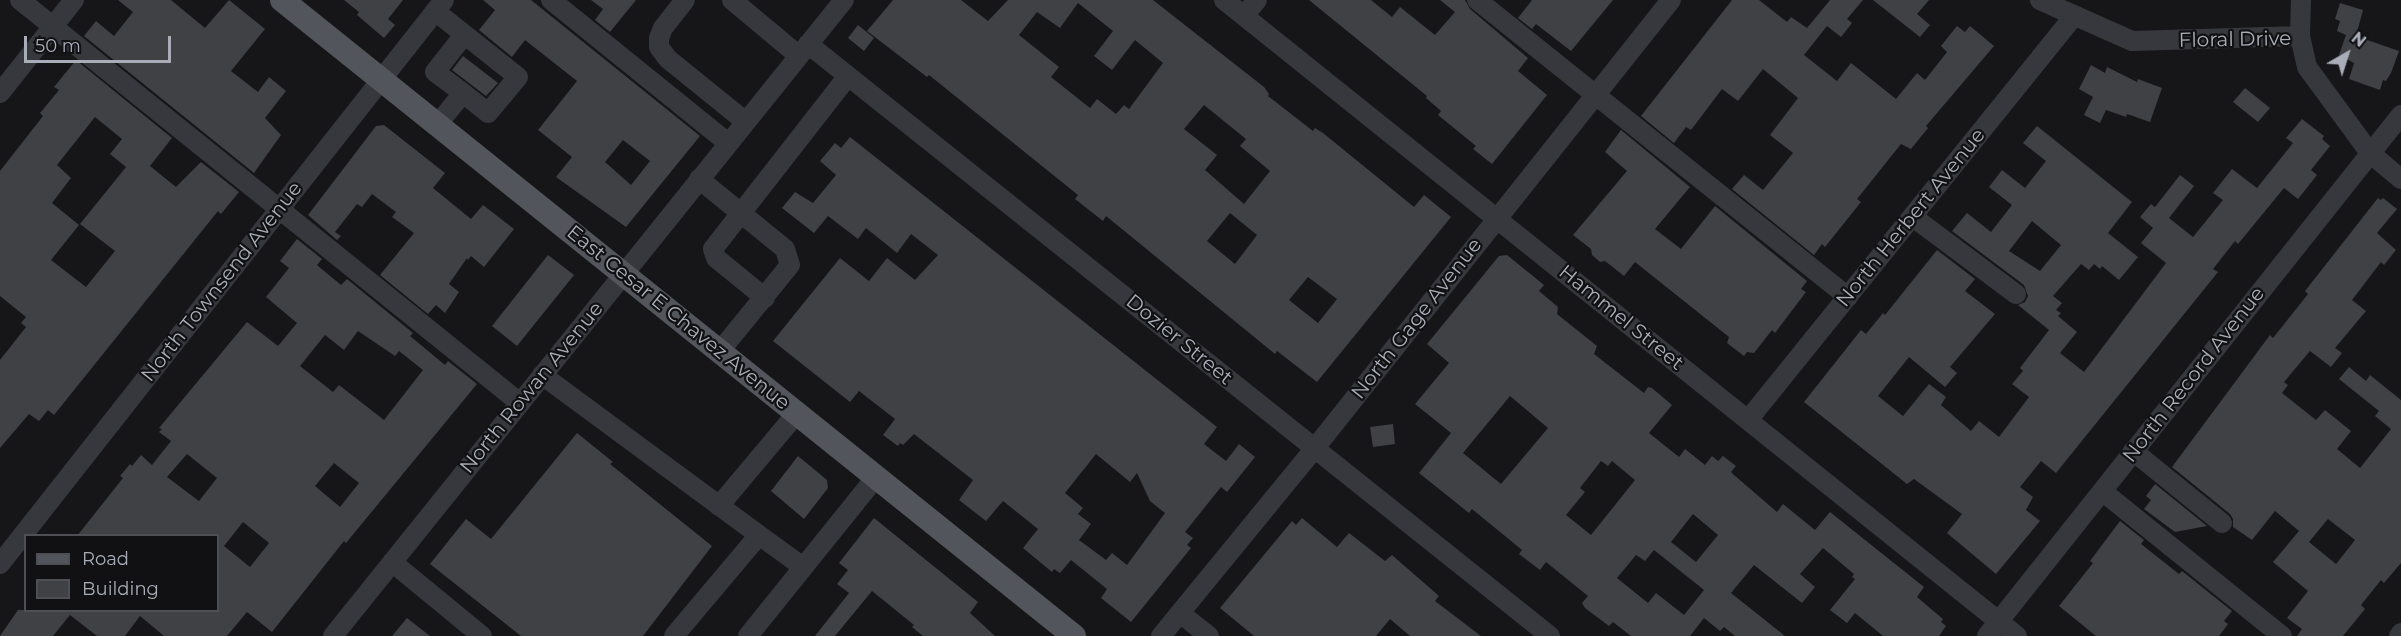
<!DOCTYPE html>
<html>
<head>
<meta charset="utf-8">
<style>
	body { margin:0 }
	#map { position:relative; width:2401px; height:636px; overflow:hidden; background:#161618; font-family:Montserrat,sans-serif }
	canvas { display:block }
	.legend { position:absolute; left:24px; top:534px; width:195px; height:78px; box-sizing:border-box; background:#111113; border:2px solid #4d4f55; margin:0; padding:8px 10px; list-style:none; font-size:18px; color:#a8adb8 }
	.legend li { display:flex; align-items:center; gap:12px; height:30px }
	.legend b { width:30px; border:2px solid #4d4f55 }
	.north { position:absolute; left:2317px; top:24px; width:60px; height:60px; -webkit-text-stroke:4px #111113; paint-order:stroke; rotate:39deg; font-size:16px; font-weight:700; line-height:24px; text-align:center; color:#a8adb8 }
	.north::after { content:''; display:block; margin:auto; width:21px; height:27px; background:#a8adb8; clip-path:polygon(50% 0,100% 100%,50% 72%,0 100%) }
	.scale { position:absolute; left:24px; top:36px; width:147px; height:27px; box-sizing:border-box; border:3px solid #a8adb8; border-top:0; padding-left:8px; font-size:18px; line-height:21px; white-space:nowrap; color:#a8adb8; -webkit-text-stroke:4px #111113; paint-order:stroke }
</style>
</head>
<body>
<div id="map">
<canvas width="2401" height="636"></canvas>
<ul class="legend">
<li><b style="height:8px;background:#53555c"></b>Road</li>
<li><b style="height:16px;background:#404145"></b>Building</li>
</ul>
<div class="north">N</div>
<div class="scale">50 m</div>
</div>
<script>
const ctx = document.querySelector('canvas').getContext('2d');
ctx.lineJoin = 'round';
function fill(path, color) {
  ctx.fillStyle = color;
  ctx.fill(path, 'evenodd');
}
function toPath(rows) {
  const path = new Path2D();
  for (const r of rows) {
    path.moveTo(r[0], r[1]);
    for (let i = 2; i < r.length; i += 2) path.lineTo(r[i], r[i + 1]);
  }
  return path;
}
function stroke(path, color, width, dash) {
  ctx.strokeStyle = color;
  ctx.lineWidth = width;
  ctx.lineCap = dash ? 'butt' : 'round';
  ctx.setLineDash(dash || []);
  ctx.stroke(path);
}
function write(font, color, halo, rows, align = 'center') {
  ctx.font = font + ' Montserrat,sans-serif';
  ctx.lineWidth = 4.5;
  ctx.setLineDash([]);
  ctx.textBaseline = 'middle';
  ctx.strokeStyle = halo;
  ctx.fillStyle = color;
  for (const [text, x, y, turn = 0] of rows) {
    ctx.save();
    ctx.translate(x, y);
    ctx.rotate((+turn || 0) * Math.PI / 180);
    ctx.textAlign = isNaN(turn) ? turn : align;
    if (halo) ctx.strokeText(text, 0, 0);
    ctx.fillText(text, 0, 0);
    ctx.restore();
  }
}
const building = toPath([
	[118,0,171,0,205,28,229,0,265,29,231,71,258,92,269,77,286,91,265,118,281,135,254,173,84,36,96,21,114,36,133,12],
	[344,0,403,0,388,19,395,25,384,38,357,15,359,12],
	[483,0,531,0,700,136,626,227,556,177,572,157,538,130,577,81,525,40,512,57,479,30,495,10],
	[623,140,650,161,631,185,605,162],
	[591,0,636,0,610,32,595,20,603,9],
	[893,0,961,0,988,21,1008,0,1153,0,1264,87,1269,94,1268,96,1313,131,1315,128,1323,133,1414,207,1424,195,1451,217,1317,382,1277,351,1275,354,1106,216,1103,221,1075,199,1078,195,929,75,927,77,867,31],
	[1078,3,1113,31,1094,56,1112,70,1135,40,1163,63,1129,109,1124,105,1116,114,1097,99,1090,108,1051,77,1059,67,1019,35,1037,12,1060,28],
	[1204,105,1246,139,1240,146,1270,171,1244,204,1205,170,1217,155,1184,129],
	[1230,213,1257,235,1235,264,1207,241],
	[1308,277,1337,299,1318,323,1289,300],
	[1309,0,1371,0,1392,17,1400,7,1435,35,1455,12,1440,0,1465,0,1470,9,1528,58,1518,71,1547,95,1492,164,1473,149,1476,146,1438,115,1441,111,1426,98,1427,96],
	[1532,0,1613,0,1571,51,1536,24,1532,29,1518,18],
	[1732,0,1759,0,1787,22,1791,17,1807,28,1830,0,1863,0,1847,19,1852,23,1841,37,1827,26,1804,55,1837,81,1851,63,1896,99,1917,73,1925,80,1947,52,1941,46,1957,26,1965,32,1970,26,1994,46,1926,126,1928,128,1911,149,1901,144,1857,199,1861,202,1825,247,1822,244,1814,255,1732,189,1744,175,1763,190,1793,153,1770,135,1798,98,1763,69,1738,101,1722,89,1691,130,1686,127,1674,143,1641,116],
	[1873,0,1929,0,1917,14,1930,25,1920,37],
	[2340,3,2363,10,2356,36,2399,51,2391,73,2386,81,2383,80,2380,90,2349,79,2354,63,2339,55,2346,35,2337,31,2340,21,2335,19],
	[858,25,874,38,864,51,848,38],
	[463,56,498,83,486,96,452,70],
	[76,60,172,138,150,166,176,187,201,162,239,192,221,214,218,211,54,415,48,410,39,421,29,414,0,448,0,360,26,327,21,323,26,317,0,296,0,171,43,116,40,113,59,90,54,87],
	[95,117,122,139,110,154,126,167,80,224,115,251,86,287,51,260,79,225,52,203,71,178,57,165],
	[2091,65,2105,73,2107,67,2137,82,2138,79,2162,88,2150,122,2127,114,2126,117,2106,110,2100,123,2084,115,2093,97,2079,89],
	[2245,88,2270,108,2258,122,2233,102],
	[2302,119,2324,136,2322,139,2330,146,2311,170,2317,175,2298,199,2284,188,2238,244,2235,241,2213,269,2218,272,2056,473,2041,461,2020,487,2033,497,2026,510,2040,521,1996,574,1947,533,1962,514,1914,479,1907,484,1804,402,1861,330,1866,334,1883,313,1885,315,1937,250,1975,279,1965,291,1995,314,1950,367,1957,373,1945,387,1909,357,1878,396,1903,416,1929,384,1946,397,1941,405,1971,431,1979,421,1999,437,2029,397,2012,384,2023,371,2020,368,2049,330,2018,305,2025,302,2028,296,2024,285,1952,231,1967,213,1991,232,2012,205,1989,187,2002,170,2025,188,2046,161,2023,143,2037,126,2132,202,2108,233,2138,257,2119,280,2102,266,2100,269,2094,264,2089,270,2081,264,2053,296,2062,303,2056,310,2061,313,2058,316,2077,332,2060,353,2084,372,2166,263,2141,243,2153,228,2140,217,2151,204,2155,207,2180,175,2194,186,2169,218,2193,237,2223,200,2213,193,2232,169,2257,188,2293,143,2286,138],
	[2032,221,2061,245,2040,271,2009,251],
	[384,125,445,173,433,188,471,219,483,205,514,229,484,267,471,256,468,260,467,258,449,284,459,292,445,313,436,305,428,314,380,275,414,233,392,217,396,212,372,194,362,207,357,204,335,232,341,236,337,240,308,215,376,126],
	[1621,130,1690,187,1655,229,1681,249,1715,206,1807,281,1801,289,1806,292,1775,333,1772,330,1754,353,1747,352,1744,356,1727,343,1729,337,1635,262,1624,276,1605,261,1600,262,1592,255,1591,249,1573,235,1627,171,1605,152],
	[850,137,1217,427,1204,444,1226,461,1239,444,1255,457,1227,492,1221,487,1185,532,1193,538,1187,545,1191,548,1131,622,1101,598,1107,589,1071,560,1060,573,1054,569,1052,572,1023,548,1038,529,1003,501,986,521,959,500,973,480,914,434,903,445,900,443,898,446,883,435,895,419,859,391,850,402,773,341,840,258,869,281,887,258,915,280,938,255,911,234,897,253,866,228,858,239,828,216,814,233,782,208,795,192,813,203,836,175,820,161,835,143,841,148],
	[1096,454,1130,482,1137,473,1150,501,1165,513,1127,565,1112,553,1106,560,1079,540,1091,524,1078,514,1083,508,1065,493],
	[2378,198,2381,200,2383,198,2397,209,2377,233,2396,250,2384,265,2381,262,2352,300,2366,311,2335,348,2342,353,2331,367,2310,351,2284,382,2288,385,2282,393,2316,420,2325,410,2351,431,2337,449,2360,468,2391,429,2375,416,2379,411,2339,379,2349,367,2366,381,2370,375,2401,400,2401,563,2384,583,2381,580,2361,605,2365,609,2343,636,2297,636,2302,629,2287,618,2308,591,2273,562,2299,531,2275,511,2252,540,2233,527,2233,519,2230,514,2172,467,2270,335,2273,338,2308,294,2305,291],
	[2328,519,2355,540,2336,564,2309,542],
	[297,239,322,259,317,265,341,285,347,279,413,333,410,336,445,365,448,361,477,384,346,543,344,541,272,632,247,612,227,636,164,636,140,616,125,636,97,636,70,615,53,636,0,636,18,610,218,610,218,536,77,536,123,478,120,476,130,464,132,466,141,455,152,465,171,441,159,432,162,429,159,428,247,322,278,346,297,323,266,297,289,268,280,261],
	[358,331,395,356,399,351,423,370,384,420,339,385,333,392,300,366,325,335,344,350],
	[187,454,217,478,199,501,167,477],
	[334,463,359,483,340,507,315,486],
	[243,522,269,543,250,567,224,546],
	[548,255,574,275,517,346,492,326],
	[1507,255,1544,285,1539,291,1558,307,1557,314,1597,346,1594,354,1644,393,1648,387,1652,388,1672,405,1649,433,1679,457,1685,449,1705,465,1712,456,1718,461,1723,456,1736,466,1731,472,1734,475,1777,512,1783,504,1815,530,1830,512,1924,587,1917,597,1943,619,1941,622,1946,626,1939,636,1883,636,1855,613,1847,623,1830,610,1855,579,1852,577,1854,574,1823,548,1800,574,1815,587,1802,603,1754,565,1731,593,1785,636,1735,636,1724,627,1720,631,1704,618,1690,636,1631,636,1613,622,1609,626,1585,608,1582,603,1588,596,1546,562,1540,570,1519,554,1522,550,1472,509,1469,513,1419,473,1451,433,1415,404,1449,363,1427,344,1499,256],
	[1510,396,1548,428,1501,484,1463,453],
	[1601,461,1608,466,1612,461,1635,480,1591,535,1566,515,1585,492,1580,488],
	[1693,514,1718,535,1696,562,1671,542],
	[1654,550,1704,590,1684,615,1656,593,1648,603,1617,578,1636,555,1645,561],
	[1393,424,1395,444,1373,447,1370,427],
	[577,433,613,462,610,464,712,546,643,636,521,636,430,564,466,519,491,539],
	[798,456,827,480,828,488,804,519,771,491],
	[2155,484,2207,526,2175,532,2144,509,2151,500,2146,496],
	[874,518,978,602,970,613,995,636,923,636,912,627,914,625,872,591,835,636,815,636,849,593,837,584,848,570,839,563],
	[1302,518,1337,547,1349,533,1385,561,1392,555,1439,596,1435,601,1481,636,1410,636,1390,619,1376,636,1254,636,1220,608,1292,521,1296,525],
	[2120,521,2144,540,2141,544,2179,574,2182,571,2232,611,2224,621,2228,624,2219,636,2096,636,2059,606,2093,563,2090,561],
	[407,618,430,636,392,636]
]);
const minor = toPath([
	[20,0,520,403],
	[551,0,728,143],
	[685,0,663,28,659,38,659,47,668,59,746,122],
	[732,0,799,56],
	[1224,0,2017,636],
	[1477,0,1848,297],
	[2040,0,2132,41,2300,36],
	[2301,0,2300,36,2307,67,2370,153,2401,179],
	[435,11,518,77,488,113,463,93,437,125],
	[1244,16,1257,0],
	[808,44,1550,636],
	[0,93,74,0],
	[463,93,435,72,464,35],
	[699,179,785,249,790,265,720,351],
	[1913,217,2016,294],
	[765,298,716,258,713,249,848,76],
	[542,375,759,535,674,636],
	[1748,420,2074,16],
	[2133,451,2222,523],
	[2102,491,2282,636],
	[719,506,797,413],
	[759,535,803,567],
	[392,562,482,636],
	[0,564,444,0],
	[1180,613,1209,636],
	[333,636,844,0],
	[748,636,876,477],
	[1161,636,1315,448,1671,0],
	[1987,636,2401,115],
	[2399,636,2401,633]
]);
const major = toPath([
	[282,0,1074,636]
]);
const streetNames = [
	["Floral Drive",2235,40,-1],
	["North Herbert Avenue",1911,218,-51],
	["North Townsend Avenue",222,282,-52],
	["East Cesar E Chavez Avenue",678,318,39],
	["Hammel Street",1621,318,39],
	["North Gage Avenue",1417,319,-52],
	["Dozier Street",1179,340,39],
	["North Record Avenue",2194,375,-52],
	["North Rowan Avenue",532,388,-51]
];
fill(building, '#404145');
stroke(minor, '#37383d', 20);
stroke(major, '#53555c', 24);
write('20px', '#a8adb8', '#111113', streetNames);
</script>
</body>
</html>
